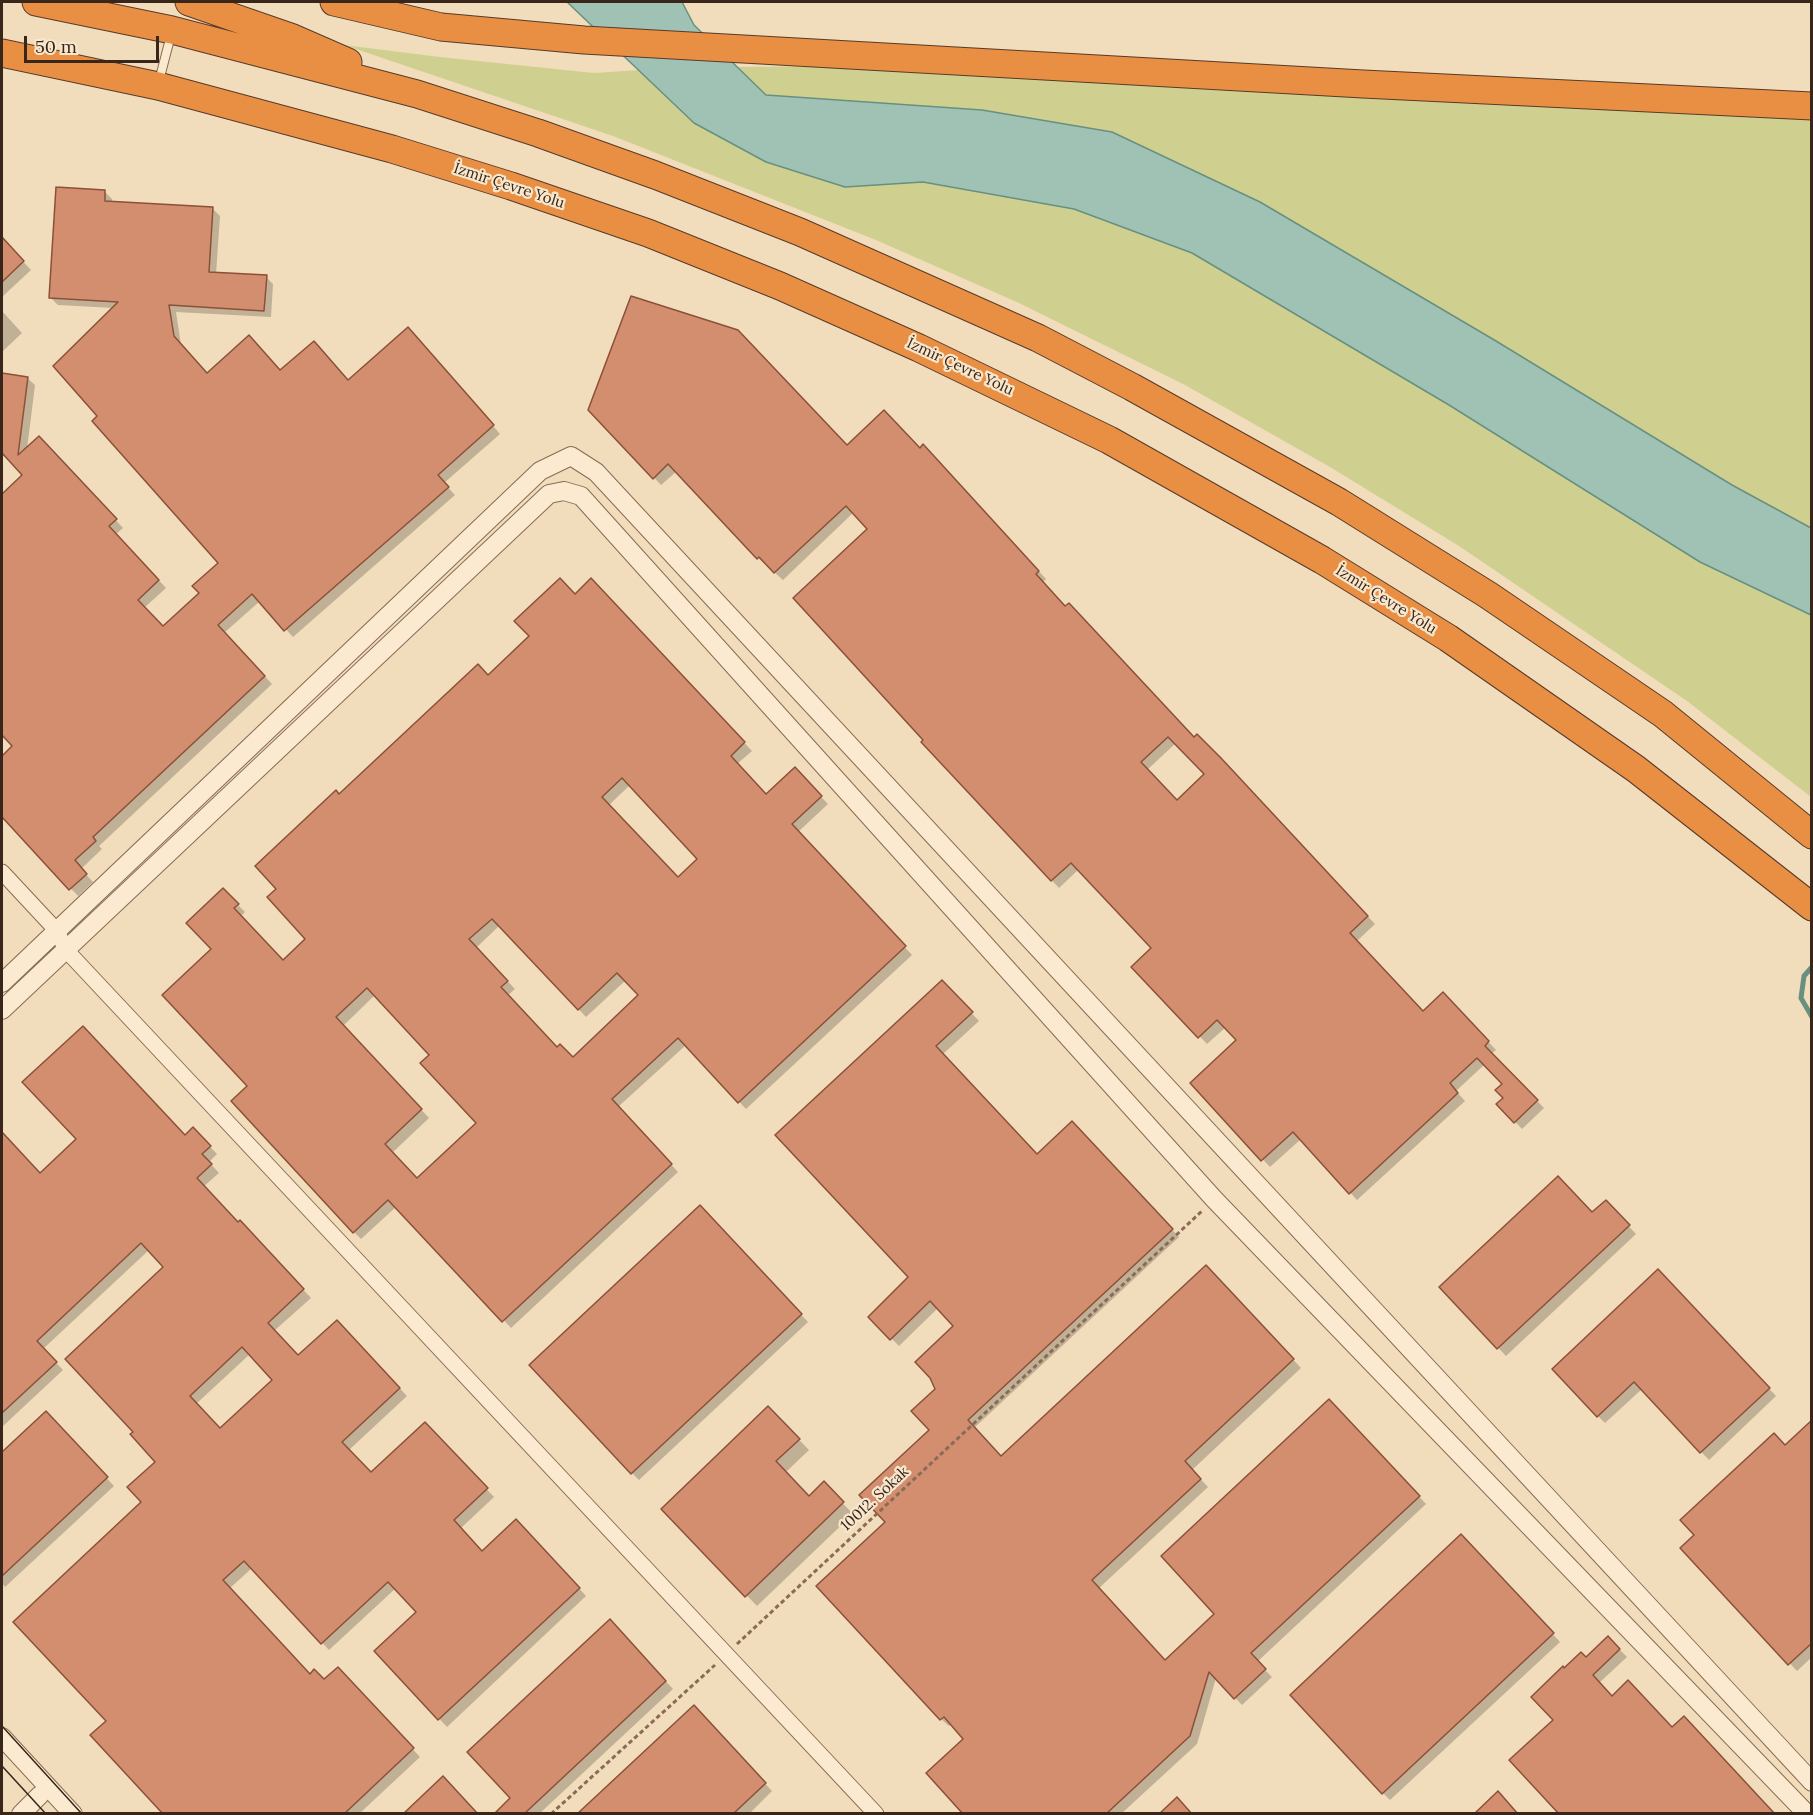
<!DOCTYPE html>
<html>
<head>
<meta charset="utf-8">
<style>
	body { margin:0 }
	#map { position:relative; width:1813px; height:1815px; overflow:hidden; background:#f1dcbc; font-family:Lora,serif }
	canvas { display:block }
	.frame { position:absolute; inset:0; border:3px solid #38261a; pointer-events:none }
	.scale { position:absolute; left:24px; top:36px; width:135px; height:27px; box-sizing:border-box; border:3px solid #38261a; border-top:0; padding-left:8px; font-size:18px; line-height:21px; white-space:nowrap; color:#38261a; -webkit-text-stroke:4px #f8e7cc; paint-order:stroke }
</style>
</head>
<body>
<div id="map">
<canvas width="1813" height="1815"></canvas>
<div class="frame"></div>
<div class="scale">50 m</div>
</div>
<script>
const ctx = document.querySelector('canvas').getContext('2d');
ctx.lineJoin = 'round';
function fill(path, color) {
  ctx.fillStyle = color;
  ctx.fill(path, 'evenodd');
}
function toPath(rows) {
  const path = new Path2D();
  for (const r of rows) {
    path.moveTo(r[0], r[1]);
    for (let i = 2; i < r.length; i += 2) path.lineTo(r[i], r[i + 1]);
  }
  return path;
}
function stroke(path, color, width, dash) {
  ctx.strokeStyle = color;
  ctx.lineWidth = width;
  ctx.lineCap = dash ? 'butt' : 'round';
  ctx.setLineDash(dash || []);
  ctx.stroke(path);
}
function write(font, color, halo, rows, align = 'center') {
  ctx.font = font + ' Lora,serif';
  ctx.lineWidth = 4.5;
  ctx.setLineDash([]);
  ctx.textBaseline = 'middle';
  ctx.strokeStyle = halo;
  ctx.fillStyle = color;
  for (const [text, x, y, turn = 0] of rows) {
    ctx.save();
    ctx.translate(x, y);
    ctx.rotate((+turn || 0) * Math.PI / 180);
    ctx.textAlign = isNaN(turn) ? turn : align;
    if (halo) ctx.strokeText(text, 0, 0);
    ctx.fillText(text, 0, 0);
    ctx.restore();
  }
}
const green = toPath([
	[344,45,440,57,594,73,639,70,694,123,845,187,923,182,1074,209,1192,253,1449,405,1700,562,1811,615,1811,797,1687,701,1459,546,1330,467,1185,385,1019,303,876,240,613,136],
	[853,66,1811,119,1811,528,1732,485,1260,202,1112,132,982,110,766,95,738,67]
]);
const water = toPath([
	[567,2,682,2,694,25,766,95,982,110,1112,132,1260,202,1496,341,1732,485,1811,528,1811,615,1700,562,1449,405,1192,253,1074,209,923,182,845,187,766,162,694,123,567,2]
]);
const shadow = toPath([
	[105,192,112,199,112,203,212,208,220,216,216,274,266,277,273,284,271,317,176,312,181,345,207,374,280,372,349,382,416,337,500,434,444,483,455,495,293,637,260,601,224,633,272,684,99,846,102,849,81,869,93,882,78,896,2,815,2,758,14,747,2,733,2,496,24,475,6,456,2,456,2,375,27,378,35,385,27,449,46,445,123,528,116,534,166,588,144,608,163,628,201,593,220,563,99,416,114,308,58,305,51,298],
	[2,239,31,270,2,297],
	[2,311,22,333,2,352],
	[590,409,847,447,920,449,930,454,1046,579,1042,583,1194,739,1229,768,1375,924,1357,941,1423,1013,1443,994,1496,1050,1491,1054,1544,1108,1522,1129,1498,1104,1505,1098,1504,1084,1485,1064,1456,1091,1465,1101,1357,1200,1301,1139,1270,1167,1192,1083,1238,1040,1226,1027,1207,1044,1133,967,1153,948,1079,869,1059,888,923,742,925,740,870,529,854,512,783,580,758,558,677,471,661,485],
	[1176,743,1206,774,1177,802,1147,770],
	[598,588,752,751,737,764,767,796,795,770,828,804,798,832,912,955,746,1109,686,1045,618,1107,678,1172,511,1328,397,1206,361,1239,354,1232,249,1086,213,949,223,890,245,912,241,916,283,962,307,939,278,889,339,796,488,676,575,596],
	[630,785,699,859,678,879,609,805],
	[500,925,586,1017,626,980,640,995,573,1059,557,1049,507,996,515,989,476,948],
	[375,995,432,1055,478,1123,417,1180,392,1153,429,1118,343,1026],
	[942,982,979,1021,943,1054,1037,1156,1080,1130,1179,1237,974,1428,1002,1457,1213,1274,1301,1368,1192,1470,1208,1487,1098,1589,1165,1661,1216,1614,1337,1409,1426,1504,1257,1662,1272,1677,1242,1705,1216,1678,1197,1744,1121,1814,965,1814,965,1739,952,1724,949,1726,941,1719,887,1522,931,1430,937,1389,956,1326,938,1308,899,1346,870,1317,910,1277],
	[193,1129,217,1154,209,1162,219,1173,203,1187,238,1224,247,1229,311,1298,274,1331,298,1357,344,1329,407,1396,349,1450,371,1474,432,1431,494,1497,460,1529,482,1553,523,1528,586,1596,447,1727,376,1651,418,1612,396,1588,329,1650,252,1568,229,1589,310,1675,324,1681,345,1676,420,1757,359,1814,165,1814,108,1721,143,1502,158,1462,135,1432,165,1267,149,1250,43,1349,63,1370,2,1427,2,1134,40,1175,185,1137],
	[250,1354,274,1380,220,1430,196,1404],
	[1606,1202,1636,1234,1506,1356,1441,1287,1592,1214],
	[708,1215,808,1322,639,1480,632,1473],
	[1658,1271,1776,1396,1709,1460,1642,1389,1605,1423,1598,1416],
	[768,1408,809,1450,786,1472,810,1497,824,1484,853,1514,757,1606,663,1509],
	[46,1413,114,1486,5,1587,2,1583,2,1454],
	[1812,1422,1812,1657,1797,1671,1682,1548],
	[1469,1544,1560,1642,1390,1800,1383,1793],
	[617,1629,673,1689,539,1814,496,1814,513,1798],
	[1608,1638,1627,1657,1599,1683,1612,1698,1672,1729,1773,1814,1555,1720,1586,1659],
	[701,1715,772,1791,749,1814,580,1814]
]);
const stream = toPath([
	[1812,967,1804,976,1801,998,1812,1017]
]);
const building = toPath([
	[56,187,105,190,105,201,213,207,209,272,267,275,264,311,169,305,174,336,207,373,249,335,280,370,314,341,348,380,408,327,494,425,438,475,449,487,284,631,252,594,218,625,265,676,93,837,96,841,75,860,87,874,69,890,2,817,2,756,12,746,2,735,2,494,22,475,2,453,2,373,28,377,18,455,39,436,117,519,109,526,159,580,138,600,163,626,199,593,192,586,218,563,92,421,97,416,53,366,118,302,49,298,56,187],
	[2,237,24,261,2,282,2,237],
	[631,296,738,330,847,445,884,410,920,448,923,444,1039,571,1036,574,1065,606,1069,603,1194,737,1197,734,1221,758,1368,916,1350,933,1423,1011,1443,992,1489,1041,1485,1046,1538,1100,1514,1123,1496,1104,1503,1098,1495,1090,1502,1084,1477,1058,1450,1083,1458,1093,1349,1194,1293,1132,1261,1161,1190,1083,1236,1040,1217,1020,1198,1038,1131,967,1151,948,1071,863,1051,881,921,742,923,740,793,598,867,529,846,506,774,573,759,557,757,559,668,464,653,479,588,410,631,296],
	[1168,737,1204,774,1177,800,1141,762,1168,737],
	[560,578,575,594,591,578,745,742,731,756,766,794,795,767,822,796,792,824,906,946,738,1103,678,1038,612,1099,672,1164,502,1322,388,1200,353,1233,231,1101,247,1086,162,995,211,949,186,923,223,888,239,904,234,908,283,960,305,939,267,897,276,889,255,866,336,790,339,794,478,664,488,675,529,636,514,621,560,578],
	[622,778,697,859,678,877,602,797,622,778],
	[492,919,578,1010,617,973,638,995,573,1057,560,1044,557,1047,501,987,508,981,469,939,492,919],
	[367,988,429,1055,420,1063,476,1123,417,1178,385,1144,422,1109,336,1017,367,988],
	[942,980,973,1012,936,1046,1037,1154,1072,1121,1173,1229,968,1420,1001,1456,1206,1265,1294,1359,1185,1461,1201,1479,1092,1580,1165,1660,1214,1614,1161,1556,1329,1399,1420,1496,1251,1653,1266,1669,1234,1699,1209,1672,1190,1736,1106,1814,963,1814,926,1773,963,1739,944,1717,940,1720,816,1586,885,1522,859,1495,929,1430,911,1411,935,1389,930,1378,915,1362,953,1326,930,1301,890,1340,868,1317,908,1277,775,1135,942,980],
	[83,1026,185,1135,193,1127,211,1146,202,1154,212,1164,197,1178,238,1222,240,1220,304,1289,268,1323,298,1355,337,1320,400,1388,342,1442,371,1472,425,1422,488,1488,454,1520,482,1551,516,1519,580,1588,438,1720,374,1651,416,1612,388,1582,321,1644,244,1561,223,1580,310,1674,314,1669,324,1679,338,1667,414,1748,344,1814,163,1814,90,1735,106,1721,13,1622,141,1502,127,1487,155,1462,130,1434,133,1432,65,1359,163,1267,141,1243,37,1341,57,1362,2,1413,2,1132,40,1173,76,1139,22,1082,83,1026],
	[242,1347,272,1380,220,1428,190,1396,242,1347],
	[1558,1176,1592,1212,1606,1200,1630,1225,1497,1349,1439,1287,1558,1176],
	[700,1205,802,1314,631,1474,529,1365,700,1205],
	[1658,1269,1770,1388,1700,1453,1634,1382,1597,1417,1552,1369,1658,1269],
	[768,1406,800,1439,776,1461,809,1496,824,1481,844,1502,745,1597,661,1509,768,1406],
	[46,1411,108,1477,2,1576,2,1452,46,1411],
	[1812,1420,1812,1643,1788,1665,1680,1548,1694,1535,1680,1520,1774,1433,1785,1445,1812,1420],
	[1461,1534,1554,1633,1382,1794,1290,1695,1461,1534],
	[610,1619,666,1681,524,1814,494,1814,510,1798,467,1752,610,1619],
	[1608,1636,1620,1649,1593,1675,1612,1696,1628,1680,1672,1727,1684,1716,1775,1814,1559,1814,1509,1760,1553,1720,1531,1697,1563,1666,1564,1668,1581,1652,1586,1657,1608,1636],
	[694,1705,766,1783,733,1814,577,1814,694,1705],
	[443,1776,478,1814,403,1814,443,1776],
	[1498,1791,1518,1814,1474,1814,1498,1791],
	[1177,1797,1192,1814,1159,1814,1177,1797]
]);
const path = toPath([
	[737,1644,1202,1211],
	[551,1814,715,1665]
]);
const service = toPath([
	[159,81,171,35]
]);
const minor = toPath([
	[2,872,57,931,66,950,876,1814]
]);
const tertiary = toPath([
	[2,983,540,471,571,456,596,472,1812,1782],
	[2,1010,549,494,564,491,581,496,1214,1199,1807,1814],
	[2,1737,73,1814],
	[21,1814,40,1795]
]);
const motorway = toPath([
	[36,2,172,30,417,94,538,133,655,175,800,232,1038,338,1132,387,1339,502,1488,595,1663,714,1812,835],
	[189,2,293,38,348,62],
	[334,2,441,27,584,40,1363,84,1812,106],
	[2,53,158,86,392,149,511,186,648,233,780,286,919,348,1109,440,1322,560,1448,638,1636,769,1812,907]
]);
const tram = toPath([
	[2,1726,82,1814],
	[2,1766,46,1814]
]);
const streetNames = [
	["İzmir Çevre Yolu",509,186,18],
	["İzmir Çevre Yolu",960,367,25],
	["İzmir Çevre Yolu",1386,600,32],
	["10012. Sokak",875,1499,-43]
];
fill(green, '#cfd090');
fill(water, '#a0c2b4');
stroke(water, '#679081', 1.5);
fill(shadow, '#0003');
stroke(stream, '#679081', 5);
fill(building, '#d38e6f');
stroke(building, '#8b5038', 1.5);
stroke(service, '#8a6b54', 10);
stroke(minor, '#8a6b54', 17);
stroke(tertiary, '#8a6b54', 20);
stroke(motorway, '#573a29', 29);
stroke(path, '#8a6b54', 3, [4.5, 3]);
stroke(service, '#fbead0', 8);
stroke(minor, '#fbead0', 15);
stroke(tertiary, '#fbead0', 18);
stroke(motorway, '#e98f44', 27);
stroke(tram, '#38261a', 1.5);
write('15px', '#38261a', '#f8e7cc', streetNames);
</script>
</body>
</html>
